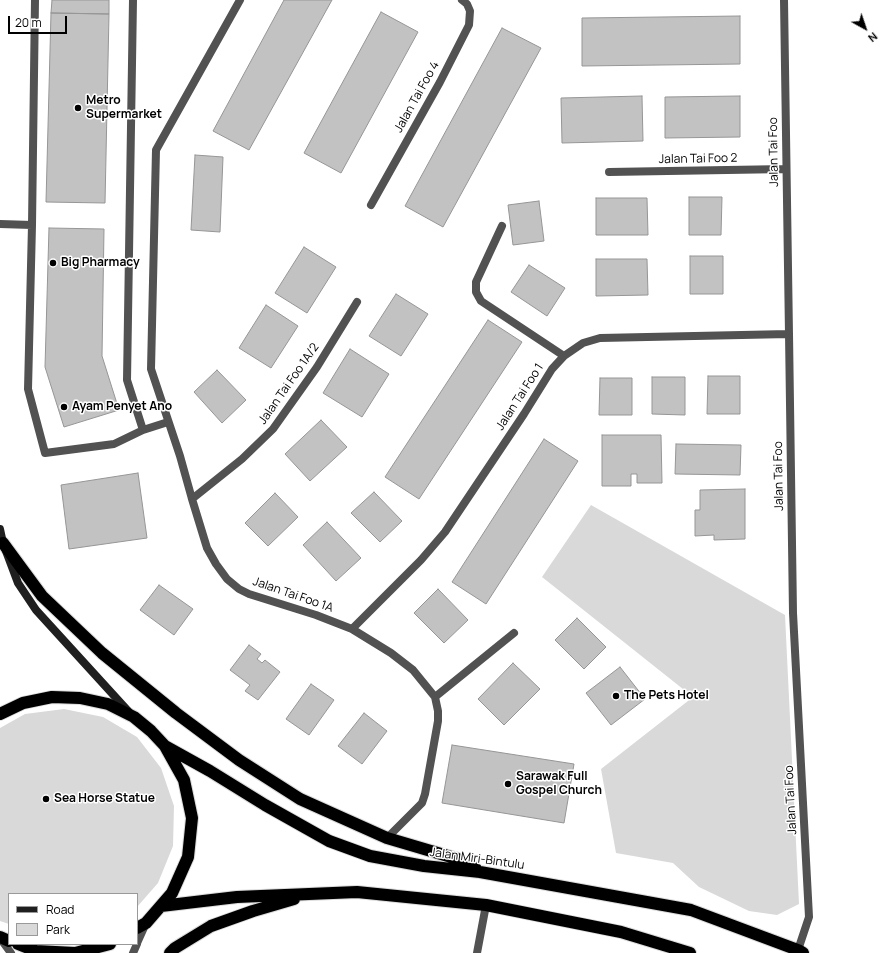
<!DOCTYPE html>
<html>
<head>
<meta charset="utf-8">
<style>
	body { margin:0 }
	#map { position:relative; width:893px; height:953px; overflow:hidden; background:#fff; font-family:Manrope,sans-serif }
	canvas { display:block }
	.legend { position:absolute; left:8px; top:893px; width:130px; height:52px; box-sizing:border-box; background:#fff; border:1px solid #999; margin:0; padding:5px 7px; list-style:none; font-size:12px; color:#000 }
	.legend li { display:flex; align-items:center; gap:8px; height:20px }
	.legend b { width:20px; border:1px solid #999 }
	.north { position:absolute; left:845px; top:8px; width:40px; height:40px; -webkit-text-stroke:3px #fff; paint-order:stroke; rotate:140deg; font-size:11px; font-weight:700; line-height:16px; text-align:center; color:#000 }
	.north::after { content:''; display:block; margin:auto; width:14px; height:18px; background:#000; clip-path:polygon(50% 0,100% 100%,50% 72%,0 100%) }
	.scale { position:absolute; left:8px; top:16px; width:59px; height:18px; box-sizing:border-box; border:2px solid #000; border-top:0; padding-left:5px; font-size:12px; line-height:14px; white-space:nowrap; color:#000; -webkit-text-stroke:3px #fff; paint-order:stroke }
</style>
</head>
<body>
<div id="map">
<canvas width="893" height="953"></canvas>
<ul class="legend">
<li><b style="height:5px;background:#1f1f1f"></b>Road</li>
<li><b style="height:11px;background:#d9d9d9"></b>Park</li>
</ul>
<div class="north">N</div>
<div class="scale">20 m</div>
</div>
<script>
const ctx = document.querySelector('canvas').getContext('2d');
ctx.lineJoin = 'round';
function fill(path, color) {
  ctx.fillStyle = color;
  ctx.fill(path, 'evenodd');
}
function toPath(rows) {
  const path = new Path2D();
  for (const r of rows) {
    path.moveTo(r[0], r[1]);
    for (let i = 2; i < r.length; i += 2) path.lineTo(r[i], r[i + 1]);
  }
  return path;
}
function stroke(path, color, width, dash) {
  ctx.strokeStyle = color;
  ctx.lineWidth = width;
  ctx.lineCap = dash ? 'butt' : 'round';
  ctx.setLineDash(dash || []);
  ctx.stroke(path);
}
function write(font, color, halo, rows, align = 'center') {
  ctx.font = font + ' Manrope,sans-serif';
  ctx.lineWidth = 3;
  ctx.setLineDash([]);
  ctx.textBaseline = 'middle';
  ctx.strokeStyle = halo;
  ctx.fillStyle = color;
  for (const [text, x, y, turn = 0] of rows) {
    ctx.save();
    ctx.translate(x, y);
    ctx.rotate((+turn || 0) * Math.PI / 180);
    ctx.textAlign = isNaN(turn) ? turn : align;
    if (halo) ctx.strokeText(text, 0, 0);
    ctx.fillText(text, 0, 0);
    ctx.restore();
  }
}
const green = toPath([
	[591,505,785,615,799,904,777,915,749,911,699,887,673,863,616,853,601,769,693,697,542,577],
	[64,709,103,717,137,737,161,768,174,806,173,846,158,883,137,907,137,894,9,894,9,924,0,921,0,728,25,714]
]);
const building = toPath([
	[52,0,109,0,109,14,51,13,52,0],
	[284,0,332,0,249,150,213,131,284,0],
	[381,12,418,32,341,173,304,153,381,12],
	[51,13,109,14,105,203,46,202,51,13],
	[740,16,740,64,582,66,582,18,740,16],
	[502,28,541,48,443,227,405,206,502,28],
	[642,96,643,141,562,143,561,98,642,96],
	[740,96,740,137,665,138,665,97,740,96],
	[195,155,223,157,220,232,191,230,195,155],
	[689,197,722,197,721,235,689,235,689,197],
	[596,198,647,198,648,235,596,235,596,198],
	[539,201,544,241,513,245,508,205,539,201],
	[49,228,104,229,102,356,119,410,64,427,45,367,49,228],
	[304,247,336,267,307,313,275,293,304,247],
	[690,256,723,256,723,294,690,294,690,256],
	[596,259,647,259,648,295,596,296,596,259],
	[529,265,565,288,547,316,511,292,529,265],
	[396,294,428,314,401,356,369,336,396,294],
	[266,305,298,326,271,368,239,348,266,305],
	[488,320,522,342,419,499,385,477,488,320],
	[350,349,389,374,362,417,323,393,350,349],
	[217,370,246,400,222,423,194,392,217,370],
	[708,376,740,376,740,414,707,414,708,376],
	[652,377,685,377,685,415,652,414,652,377],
	[600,378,632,378,632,415,599,415,600,378],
	[321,420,347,447,310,481,285,454,321,420],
	[602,435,661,435,662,483,637,483,637,474,631,474,631,486,602,486,602,435],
	[544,439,578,461,486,604,452,582,544,439],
	[676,444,741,445,740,475,675,474,676,444],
	[138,473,147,538,69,549,61,485,138,473],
	[745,489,745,539,714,540,714,535,695,536,695,510,700,510,700,490,745,489],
	[374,492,402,521,380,542,351,513,374,492],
	[275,493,298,517,268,546,245,523,275,493],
	[327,522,361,558,336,581,303,545,327,522],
	[159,585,193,609,174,635,140,610,159,585],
	[438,589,468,620,444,643,414,613,438,589],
	[577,618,606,647,584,669,555,640,577,618],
	[249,645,261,654,257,659,262,663,265,660,280,672,258,700,245,691,250,685,230,670,249,645],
	[513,663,540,689,504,725,478,699,513,663],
	[620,667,645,699,611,725,586,693,620,667],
	[311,684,334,700,309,735,286,719,311,684],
	[364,713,387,731,362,764,338,746,364,713],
	[452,745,574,764,564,823,442,803,452,745]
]);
const lane = toPath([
	[35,0,32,225,28,389,45,453,114,444,143,430,127,380,133,0],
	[0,224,32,225],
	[143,430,168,422]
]);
const street = toPath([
	[240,0,156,150,151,369,180,456,192,499,207,548,216,564,227,579,239,589,249,594,316,615,352,629,391,653,413,670,435,697,438,711,438,721,425,794,422,803,387,838],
	[784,0,789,334,793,613,809,917,798,950],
	[609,172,786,169],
	[371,205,440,82,469,25,470,11,467,4,462,0],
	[502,226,476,282,476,292,481,301,564,356],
	[192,499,242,459,273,429,317,367,357,302],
	[352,629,421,560,445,532,524,414,552,369,564,356,583,343,600,338,789,334],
	[435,697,514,633],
	[0,938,11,953],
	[137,943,146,923],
	[133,953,137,944],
	[477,953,486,905]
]);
const secondary = toPath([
	[0,529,3,543,18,583,36,610,129,712]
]);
const highway = toPath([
	[3,543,42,596,102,653,176,713,239,760,300,799,387,838,458,859,476,869],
	[0,714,23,703,52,697,80,698,108,704,134,717,151,731,165,746,184,780,192,818,188,857,172,893,146,923,137,928],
	[165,746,210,771,265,805,329,841,370,856,424,866,480,872,691,910,798,950,803,953],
	[161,906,237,897,357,892,486,905,621,932,690,953],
	[0,937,9,941],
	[18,944,36,951,75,953,110,944],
	[170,953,175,948,211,926,253,911,294,899]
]);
const markers = [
	[78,108,4,"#000"],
	[53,263,4,"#000"],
	[64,407,4,"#000"],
	[616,696,4,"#000"],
	[508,784,4,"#000"],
	[46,799,4,"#000"]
];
const streetNames = [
	["Jalan Tai Foo 4",417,97,-61],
	["Jalan Tai Foo",774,152,-91],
	["Jalan Tai Foo 2",698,159,-1],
	["Jalan Tai Foo 1A/2",289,384,-55],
	["Jalan Tai Foo 1",520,397,-57],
	["Jalan Tai Foo",779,476,-91],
	["Jalan Tai Foo 1A",293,595,19],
	["Jalan Tai Foo",791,800,-93],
	["Jalan Miri-Bintulu",477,859,8]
];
const poiNames = [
	["Metro",86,101],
	["Supermarket",86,115],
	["Big Pharmacy",61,263],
	["Ayam Penyet Ano",72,407],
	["The Pets Hotel",624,696],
	["Sarawak Full",516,777],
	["Gospel Church",516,791],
	["Sea Horse Statue",54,799]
];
fill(green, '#d9d9d9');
fill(building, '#c2c2c2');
stroke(building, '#969696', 1);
stroke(highway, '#dbdbdb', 14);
stroke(lane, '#525252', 8);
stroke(street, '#525252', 8);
stroke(secondary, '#1f1f1f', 8);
stroke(highway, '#000', 12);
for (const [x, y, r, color] of markers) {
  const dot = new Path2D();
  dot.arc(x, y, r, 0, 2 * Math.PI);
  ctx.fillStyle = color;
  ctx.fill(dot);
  stroke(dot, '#fff', 1.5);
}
write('12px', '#000', '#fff', streetNames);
write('bold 12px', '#000', '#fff', poiNames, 'left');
</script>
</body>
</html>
